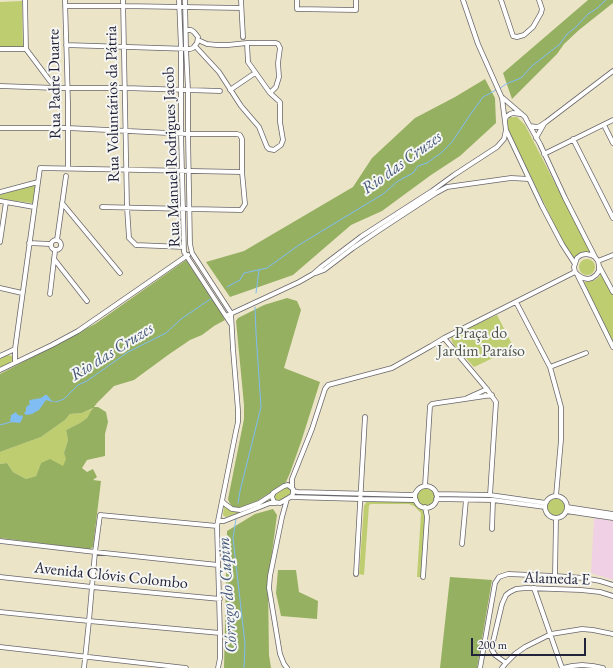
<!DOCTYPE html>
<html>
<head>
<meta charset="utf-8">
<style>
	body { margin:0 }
	#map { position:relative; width:613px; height:668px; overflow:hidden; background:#ece4c7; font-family:"EB Garamond",serif }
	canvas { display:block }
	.scale { position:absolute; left:471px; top:638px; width:115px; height:18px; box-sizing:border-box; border:2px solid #22223b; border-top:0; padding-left:5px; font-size:12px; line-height:14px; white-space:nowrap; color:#22223b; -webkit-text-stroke:3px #f6f6f2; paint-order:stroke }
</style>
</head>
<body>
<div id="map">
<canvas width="613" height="668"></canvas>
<div class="scale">200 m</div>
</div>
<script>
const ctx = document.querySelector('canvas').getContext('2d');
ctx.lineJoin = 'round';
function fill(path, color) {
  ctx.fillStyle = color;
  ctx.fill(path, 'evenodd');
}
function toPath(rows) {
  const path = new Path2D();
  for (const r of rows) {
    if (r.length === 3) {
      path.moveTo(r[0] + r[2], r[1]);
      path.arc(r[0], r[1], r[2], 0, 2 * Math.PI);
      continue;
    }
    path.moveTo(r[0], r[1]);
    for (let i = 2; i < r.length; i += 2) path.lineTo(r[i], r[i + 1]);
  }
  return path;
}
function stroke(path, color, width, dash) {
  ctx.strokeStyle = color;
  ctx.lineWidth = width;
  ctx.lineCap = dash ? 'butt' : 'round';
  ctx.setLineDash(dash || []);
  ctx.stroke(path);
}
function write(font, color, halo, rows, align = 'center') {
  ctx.font = font + ' "EB Garamond",serif';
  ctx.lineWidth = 4;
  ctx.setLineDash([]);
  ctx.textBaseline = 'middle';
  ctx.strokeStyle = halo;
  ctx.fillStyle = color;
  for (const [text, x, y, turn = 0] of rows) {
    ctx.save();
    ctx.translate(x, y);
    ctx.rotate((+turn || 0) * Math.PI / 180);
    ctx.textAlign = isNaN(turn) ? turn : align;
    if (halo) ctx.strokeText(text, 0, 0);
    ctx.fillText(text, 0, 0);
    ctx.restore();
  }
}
const built = toPath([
	[594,518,613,521,613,580,591,573]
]);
const green = toPath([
	[22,1,23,47,0,49,0,2],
	[510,117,517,117,525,125,591,253,587,252,575,258,573,262,506,126,507,121],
	[33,185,36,187,34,201,32,203,0,199,0,195],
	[587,267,8],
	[602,272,613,296,613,341,583,282,588,282,595,280,599,277],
	[497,315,514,348,474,367,453,344,451,338,461,331],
	[8,355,12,356,13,361,12,362,0,368,0,359],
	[94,408,87,418,80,423,66,430,68,440,64,453,67,459,63,467,41,463,36,476,26,479,13,472,7,463,0,464,0,452,41,437,65,420,70,414,82,413],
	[287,487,290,488,292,491,291,494,282,501,275,501,274,496,275,495,285,488],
	[426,497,9],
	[270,498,271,501,226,517,224,516,223,515,224,507,227,508,233,511,238,512],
	[556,507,9],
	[367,501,413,501,416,502,419,506,424,509,425,514,421,577,417,577,421,513,414,506,409,504,371,504,369,505,364,575,359,574,364,506]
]);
const forest = toPath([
	[588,0,613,0,613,3,579,30,564,44,557,54,512,99,503,73],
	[485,79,495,98,496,123,460,156,431,175,382,211,351,225,293,275,230,297,206,262,244,251,353,187,372,158,415,118,455,97],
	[186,260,219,309,225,320,214,326,202,335,190,340,168,355,134,380,114,386,97,403,94,407,98,407,106,412,108,422,105,434,105,456,87,460,82,468,87,472,93,469,97,477,93,480,101,481,93,547,90,549,86,549,0,538,0,464,7,463,13,472,26,479,36,476,41,463,50,459,63,466,66,459,64,453,68,440,66,430,80,423,87,418,93,408,82,413,70,414,65,420,41,437,0,452,0,374,95,324],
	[287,298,297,301,301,310,284,368,320,382,301,442,290,473,286,482,273,491,257,501,240,508,235,508,232,506,229,502,228,499,244,419,244,405,236,321,238,318,264,305],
	[273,509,277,515,268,583,269,655,271,668,224,668,227,531,255,514],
	[278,570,296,570,299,592,318,601,317,619,281,616,276,593],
	[450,577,492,580,477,668,440,668]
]);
const water = toPath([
	[45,395,47,395,52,401,57,402,53,402,46,400,39,410,32,414,26,415,24,413,26,411,26,407,30,404,29,402,30,400,41,398],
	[16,412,17,414,20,416,22,415,23,417,20,423,10,422,11,415,13,414]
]);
const stream = toPath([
	[499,89,506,84,521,78,532,66,560,44,567,34,576,27,588,14,596,9,606,0],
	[227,287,240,280,244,273,267,268,299,245,383,194,398,181,413,173,418,166,427,163,441,153,452,142,470,115,483,97,496,90],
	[256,293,259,270],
	[56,402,64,399,78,385,87,381,128,352,166,333,181,319,212,298],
	[0,425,11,422],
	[238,503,240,491,261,407,256,333,255,307],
	[236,519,233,538,245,644,244,668]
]);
const minor = toPath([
	[25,0,26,49],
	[65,0,68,102,68,168],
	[123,0,127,207,129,238,136,245,184,247],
	[179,0,181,49,181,133,184,252,231,324],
	[185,0,186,48,188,90,188,134,190,244,192,253,231,313,233,349,238,410,238,422,236,431,217,526,220,633,220,658,218,668],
	[241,0,243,37],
	[297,0,297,9,356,10,356,0],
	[463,0,478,44,502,98,506,130,542,206,562,244,575,264,574,267,575,272,578,275,583,278,588,279,592,278,596,275,599,271,599,266,598,261,595,257,591,255,586,254,581,255,577,258,575,264],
	[501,0,513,36,517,37,524,35,533,27,541,13,542,9,539,0],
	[65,6,123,6,241,8],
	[198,40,207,44,217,45,228,45,247,43,276,43,278,44,280,48,278,63,279,77,276,87,270,93],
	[66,45,190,49,193,48,197,43,198,37,194,32,191,30,186,30],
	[195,46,219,72,241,106,259,127,267,147,269,149,274,150,281,145,283,140,280,122,280,102,270,93,248,62,247,43],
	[0,49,26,49],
	[26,49,50,81,57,88],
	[0,86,57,88,125,88,220,91],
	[230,90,255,73],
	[503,98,525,117,527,121,540,144,565,198,595,257],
	[505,120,506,117,510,114,513,113,520,114],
	[604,125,613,143],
	[530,126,537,127,540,126,546,122,613,71],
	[0,128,68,128,188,134,237,134,240,135,242,139,242,172,245,204,241,210,190,209,102,207],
	[536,138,544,124],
	[573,139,613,218],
	[544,154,613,120],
	[0,192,38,182],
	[0,201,34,207],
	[62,203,120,273],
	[56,245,5],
	[57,240,66,176],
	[0,242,6,202],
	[29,243,50,244],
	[54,259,87,301],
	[598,261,613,255],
	[599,266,613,292],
	[316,273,324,270,353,248,381,229,436,193,447,187,511,178,529,179],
	[578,276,613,347],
	[0,288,22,293],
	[50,294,55,251],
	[516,302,550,367,561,407,561,440,556,496],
	[226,316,299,282,313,274,321,267,362,236,432,191,454,175,497,147,504,139,506,130],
	[444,338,486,388,496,402,490,495],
	[0,356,15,349],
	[15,362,15,349,40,168,242,172],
	[550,367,586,353],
	[0,370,52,345,78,331,188,255],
	[467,398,487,389],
	[288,485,293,489,293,493,292,496,280,503,274,502,272,497,273,493,284,486,288,485],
	[425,486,430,406,432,404,438,403,492,395],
	[426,497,11],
	[292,487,292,479,312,429,325,389,328,385,392,368,431,346,444,338,575,272],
	[293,491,298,492,373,494,412,495,415,494,416,492],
	[436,494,490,495,546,503],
	[556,507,11],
	[290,497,360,499,412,500,416,500],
	[436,499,493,500,545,507],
	[222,501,225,504,232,509,240,510,259,503,273,494],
	[567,507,613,514],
	[566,511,613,518],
	[218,521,224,521,270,503,276,503],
	[492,529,493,500],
	[0,541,95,552,218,565],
	[462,544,466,500],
	[356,574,365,417],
	[555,576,556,518],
	[0,577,92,587,220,599],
	[423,577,427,517,425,507],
	[534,588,562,668],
	[0,612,89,621,220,633],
	[0,647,186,668],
	[506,663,495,655,492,650,492,646,502,604,506,595,510,592,516,589,526,588,581,590,600,592,613,596],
	[84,668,89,621,95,552,100,515,217,526],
	[287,668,284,664,280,654,269,588,270,576,282,517,287,499],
	[480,668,495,583,499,577,508,574,555,576,584,578,600,581,613,585],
	[502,668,506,663,515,654,525,647,551,634,582,629,593,630,613,634],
	[563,668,572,666,582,665,593,666,603,668]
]);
const streetNames = [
	["Rua Padre Duarte",55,84,-91],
	["Rua Voluntários da Pátria",113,104,-91],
	["Rua Manuel Rodrigues Jacob",172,157,-92],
	["Avenida Clóvis Colombo",111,576,6],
	["Alameda E",557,579,2]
];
const parkNames = [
	["Praça do",481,334],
	["Jardim Paraíso",481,352]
];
const waterNames = [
	["Rio das Cruzes",402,163,-36],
	["Rio das Cruzes",112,352,-32],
	["Córrego do Cupim",228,595,-94]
];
fill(built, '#f0d0e4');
fill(green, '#bdcd70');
fill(forest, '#96b062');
fill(water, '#80bdf3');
stroke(stream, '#80bdf3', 1);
stroke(minor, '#69666c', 5.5);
stroke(minor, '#fff', 4);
write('16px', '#22223b', '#f6f6f2', streetNames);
write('16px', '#50554b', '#f6f6f2', parkNames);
write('italic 17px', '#43587b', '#f6f6f2', waterNames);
</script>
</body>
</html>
